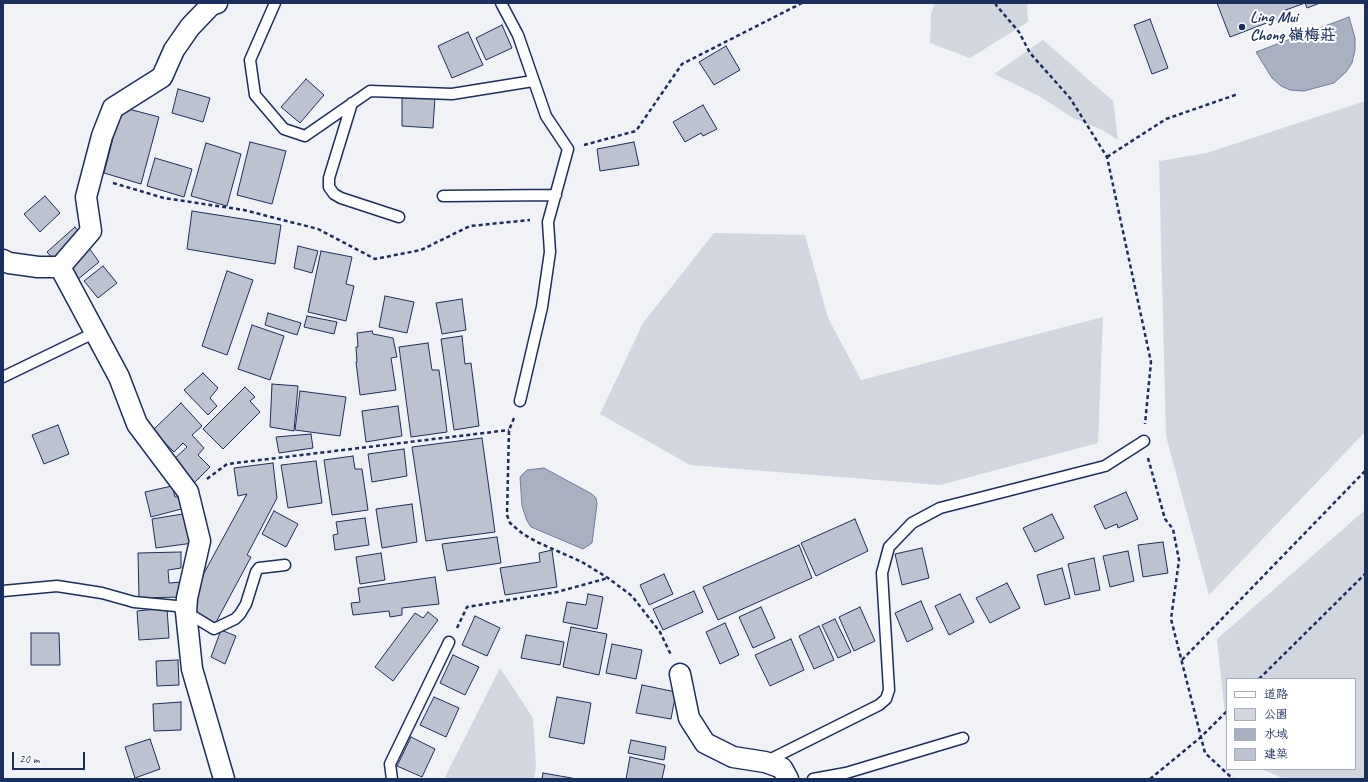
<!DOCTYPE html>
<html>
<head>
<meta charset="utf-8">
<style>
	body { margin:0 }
	#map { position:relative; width:1368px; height:782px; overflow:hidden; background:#f1f2f5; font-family:Caveat,"LXGW WenKai TC",sans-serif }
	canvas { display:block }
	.frame { position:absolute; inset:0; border:4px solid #1b2f5e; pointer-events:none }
	.legend { position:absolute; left:1226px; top:678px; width:130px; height:92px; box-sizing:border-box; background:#fff; border:1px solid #a4acbf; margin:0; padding:5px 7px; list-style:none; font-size:12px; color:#1b2f5e }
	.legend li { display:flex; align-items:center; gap:8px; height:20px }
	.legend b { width:20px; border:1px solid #a4acbf }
	.scale { position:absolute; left:12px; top:752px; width:73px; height:18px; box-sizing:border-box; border:2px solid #1b2f5e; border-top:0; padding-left:5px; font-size:12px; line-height:14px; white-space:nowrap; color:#1b2f5e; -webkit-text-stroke:3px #fff; paint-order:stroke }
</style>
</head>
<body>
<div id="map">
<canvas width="1368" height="782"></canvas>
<div class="frame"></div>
<ul class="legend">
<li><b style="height:5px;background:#fff"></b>道路</li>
<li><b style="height:11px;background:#d2d6df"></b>公園</li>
<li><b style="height:11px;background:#a8b0c2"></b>水域</li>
<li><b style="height:11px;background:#bcc2d0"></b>建築</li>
</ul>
<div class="scale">20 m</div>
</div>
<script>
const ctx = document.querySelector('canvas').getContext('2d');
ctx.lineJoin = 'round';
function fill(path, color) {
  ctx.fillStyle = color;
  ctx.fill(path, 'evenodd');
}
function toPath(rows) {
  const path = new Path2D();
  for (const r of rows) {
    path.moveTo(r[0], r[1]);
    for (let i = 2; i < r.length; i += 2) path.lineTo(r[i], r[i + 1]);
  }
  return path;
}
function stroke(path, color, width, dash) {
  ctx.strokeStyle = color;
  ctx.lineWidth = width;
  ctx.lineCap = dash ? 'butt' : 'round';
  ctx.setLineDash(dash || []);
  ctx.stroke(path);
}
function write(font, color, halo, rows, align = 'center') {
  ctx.font = font + ' Caveat,"LXGW WenKai TC",sans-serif';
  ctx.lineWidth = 4;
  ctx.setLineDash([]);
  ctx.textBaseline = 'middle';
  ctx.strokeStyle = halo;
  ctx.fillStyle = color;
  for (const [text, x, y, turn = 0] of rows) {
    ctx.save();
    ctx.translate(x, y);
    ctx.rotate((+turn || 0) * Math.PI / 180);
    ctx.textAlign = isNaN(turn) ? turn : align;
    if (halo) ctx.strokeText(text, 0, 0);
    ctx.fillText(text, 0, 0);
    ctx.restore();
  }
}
const green = toPath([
	[935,3,1027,3,1028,22,970,58,930,43,931,13],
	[1043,40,1113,101,1118,140,1102,130,1073,118,1039,96,994,74],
	[1365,101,1365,432,1209,595,1166,436,1159,161,1207,153],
	[714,233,805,235,828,318,861,380,1103,317,1098,443,940,485,690,465,600,414,643,323],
	[1365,510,1365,779,1284,779,1262,769,1355,769,1355,679,1227,679,1227,733,1217,639],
	[500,668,533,718,536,767,534,779,444,779]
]);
const water = toPath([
	[1349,17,1355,38,1355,50,1352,63,1346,72,1334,83,1304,91,1290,90,1281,86,1272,78,1256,52,1349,17],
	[544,468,592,494,596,498,597,504,592,543,583,549,531,527,527,521,522,506,520,477,527,470,544,468]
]);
const building = toPath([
	[1217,3,1320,3,1307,8,1305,3,1283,11,1285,16,1230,37,1217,3],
	[1150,19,1168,68,1152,74,1134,25,1150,19],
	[502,25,512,48,486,60,476,38,502,25],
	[468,32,483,65,452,78,438,46,468,32],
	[726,46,740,70,714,85,699,62,726,46],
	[306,79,324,95,300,123,281,107,306,79],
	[178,89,210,98,203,122,172,113,178,89],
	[402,96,435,97,433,128,402,126,402,96],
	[703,105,717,129,703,136,701,133,685,142,673,122,703,105],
	[121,107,159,117,141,184,104,173,121,107],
	[250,142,286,151,272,204,237,195,250,142],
	[634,142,639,165,600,171,597,149,634,142],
	[206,143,241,154,227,206,191,196,206,143],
	[155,158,192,169,184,197,147,186,155,158],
	[45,196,60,213,40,232,24,214,45,196],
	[192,211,281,225,275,264,187,249,192,211],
	[75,227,83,237,55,261,47,252,75,227],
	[87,245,99,262,77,280,69,264,87,245],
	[298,246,318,251,312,273,294,268,298,246],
	[321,251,352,257,346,284,354,286,346,321,308,312,321,251],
	[103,266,117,283,98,298,84,281,103,266],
	[227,271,253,280,227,355,202,346,227,271],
	[385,296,414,302,407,333,379,327,385,296],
	[462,299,466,330,442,334,436,303,462,299],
	[268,313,301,323,297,335,265,325,268,313],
	[307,316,337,322,334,334,304,327,307,316],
	[252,325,284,336,270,380,238,369,252,325],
	[372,331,373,334,393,338,397,357,391,358,396,390,360,395,356,362,357,362,356,347,358,347,357,333,372,331],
	[462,336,465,364,471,363,479,426,454,430,441,339,462,336],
	[428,343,432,370,439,370,447,432,411,437,399,347,428,343],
	[203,373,218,388,210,398,217,406,208,415,184,390,203,373],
	[272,384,298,386,294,431,270,427,272,384],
	[245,387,255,397,250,401,260,412,223,449,203,429,245,387],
	[300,391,346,397,340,436,295,430,300,391],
	[181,403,202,426,192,435,204,448,198,455,210,467,193,484,171,462,187,447,183,443,174,452,153,430,181,403],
	[398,406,402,436,366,442,362,411,398,406],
	[58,425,69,454,44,464,32,435,58,425],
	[311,434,313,448,279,453,276,437,311,434],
	[482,438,495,532,426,541,412,447,482,438],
	[404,449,407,476,372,482,368,454,404,449],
	[353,456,355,469,362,469,368,510,332,515,324,460,353,456],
	[316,461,322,503,288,508,281,465,316,461],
	[273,463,277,498,247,555,251,557,215,624,192,611,198,600,191,597,247,494,238,496,234,468,273,463],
	[172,486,175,497,182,497,185,508,151,517,145,492,172,486],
	[1126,492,1138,519,1118,528,1117,524,1105,529,1094,506,1126,492],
	[412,504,417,542,382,548,376,509,412,504],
	[274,511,298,524,286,547,262,534,274,511],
	[189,513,193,543,156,548,152,519,189,513],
	[1052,514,1064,538,1035,552,1023,528,1052,514],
	[365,518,369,545,335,550,333,535,338,534,336,522,365,518],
	[855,519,868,551,816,576,801,543,855,519],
	[497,537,501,563,447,571,442,544,497,537],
	[1163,542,1168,573,1143,577,1138,545,1163,542],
	[799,545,812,578,718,620,703,587,799,545],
	[922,548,929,578,902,585,895,554,922,548],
	[552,550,557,587,505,595,500,568,540,562,539,553,552,550],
	[1128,551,1134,581,1110,587,1103,556,1128,551],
	[181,552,181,568,168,570,169,583,182,582,182,597,139,598,138,553,181,552],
	[381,553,385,580,360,584,356,557,381,553],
	[1094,558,1100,590,1075,595,1068,564,1094,558],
	[1062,568,1070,598,1045,605,1037,575,1062,568],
	[664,574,673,594,649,605,640,585,664,574],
	[435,577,439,604,402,608,402,615,390,617,389,611,353,615,351,603,360,602,358,588,435,577],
	[1007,583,1020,608,990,623,976,598,1007,583],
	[694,591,703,612,663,630,653,609,694,591],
	[588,594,603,597,597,629,563,622,567,602,586,605,588,594],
	[960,594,974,622,949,635,935,606,960,594],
	[921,601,933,629,907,642,895,613,921,601],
	[761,607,775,638,753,648,739,617,761,607],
	[860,607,875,641,854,651,839,617,860,607],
	[167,608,169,638,139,640,137,611,167,608],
	[428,612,438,620,393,681,375,667,415,613,423,618,428,612],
	[475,616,500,628,487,656,462,645,475,616],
	[835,619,851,652,838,658,822,625,835,619],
	[725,623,739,655,720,664,706,632,725,623],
	[819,626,834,660,814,669,799,636,819,626],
	[571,627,607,634,599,675,563,667,571,627],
	[221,630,236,636,225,664,211,657,221,630],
	[31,633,59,633,60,665,31,665,31,633],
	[526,635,564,642,560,665,521,658,526,635],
	[791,639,804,670,770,686,755,655,791,639],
	[612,644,642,650,636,679,606,673,612,644],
	[453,655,479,667,465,695,440,683,453,655],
	[178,660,179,685,157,686,156,661,178,660],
	[642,685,676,692,671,719,636,713,642,685],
	[434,697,459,708,446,737,420,725,434,697],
	[557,697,591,703,584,744,549,737,557,697],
	[181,702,181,730,154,731,153,704,181,702],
	[411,737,435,749,422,777,397,766,411,737],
	[150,739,160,769,135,778,125,747,150,739],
	[631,740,666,747,664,760,628,753,631,740],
	[630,757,665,765,662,779,626,779,630,757],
	[543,773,577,779,542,779,543,773]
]);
const path = toPath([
	[996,3,996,5,1019,32,1030,53,1070,98,1107,157,1151,362,1145,424],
	[584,145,636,131,682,64,802,3],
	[1107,157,1166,119,1238,94],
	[113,183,164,198,244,210,318,229,375,259,421,250,470,226,530,220],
	[514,418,509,430,507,515,510,523,523,534,537,542,582,562,608,578,632,596,660,632,671,655],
	[1148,458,1165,519,1173,529,1179,560,1171,619,1205,753,1233,779],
	[207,479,227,464,509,430],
	[457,628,467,607,557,592,608,578],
	[1182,660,1365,471],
	[1259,679,1365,574],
	[1150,779,1201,737,1227,711]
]);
const service = toPath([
	[275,3,250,60,255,95,284,129,305,136,370,91,452,94,533,81],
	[501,3,518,35,546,116,568,149,548,222,550,252,542,307,520,401],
	[352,103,329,178,329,187,334,194,341,198,399,217],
	[443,196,556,195],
	[3,377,96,332],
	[3,591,57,586,102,593,134,602,176,606,214,629,235,619,240,614,246,604,256,572,259,568,285,565],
	[767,761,879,705,886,699,889,690,882,573,889,547,912,523,940,508,1105,466,1144,441],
	[392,779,390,764,449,642],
	[813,779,846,773,963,738]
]);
const minor = toPath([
	[3,260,9,263,38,267,60,267,91,231,86,197,102,136,113,108,162,77,174,50,190,27,211,5,217,3],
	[60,267,119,377,137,424,188,492,200,541,187,598,186,612,192,669,224,779],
	[680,674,689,718,705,743,733,757,765,762,782,768,788,779]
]);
const markers = [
	[1242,27,4,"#1b2f5e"]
];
const poiNames = [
	["Ling Mui",1250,18],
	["Chong 嶺梅莊",1250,36]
];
fill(green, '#d2d6df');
fill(water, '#a8b0c2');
stroke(water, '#707c9a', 1);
fill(building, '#bcc2d0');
stroke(building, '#1b2f5e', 1);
stroke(service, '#1b2f5e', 13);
stroke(minor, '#1b2f5e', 23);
stroke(path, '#1b2f5e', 2.5, [4, 3]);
stroke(service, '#fff', 10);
stroke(minor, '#fff', 20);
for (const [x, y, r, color] of markers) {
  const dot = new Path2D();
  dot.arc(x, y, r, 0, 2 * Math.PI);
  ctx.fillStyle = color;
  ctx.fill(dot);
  stroke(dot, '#fff', 1.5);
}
write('bold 16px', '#1b2f5e', '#fff', poiNames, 'left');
</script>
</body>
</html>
